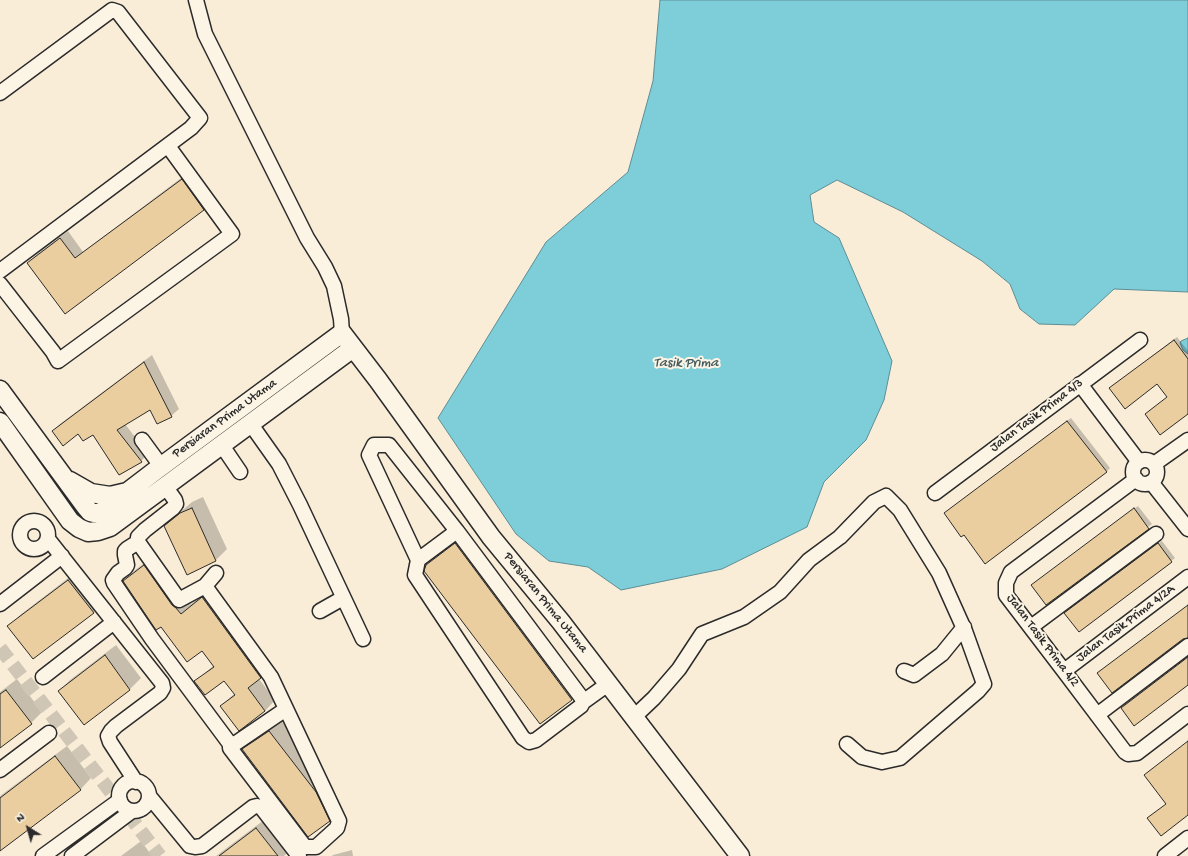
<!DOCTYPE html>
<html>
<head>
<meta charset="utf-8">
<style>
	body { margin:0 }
	#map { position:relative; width:1188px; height:856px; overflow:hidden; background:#f9edd7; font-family:"Gochi Hand",sans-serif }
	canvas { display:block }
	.north { position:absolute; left:8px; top:808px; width:40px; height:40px; -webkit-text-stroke:3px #fcf5e5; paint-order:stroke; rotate:323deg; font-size:11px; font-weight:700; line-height:16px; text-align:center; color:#2b2b2b }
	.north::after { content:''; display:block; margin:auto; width:14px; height:18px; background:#2b2b2b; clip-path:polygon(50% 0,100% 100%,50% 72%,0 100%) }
</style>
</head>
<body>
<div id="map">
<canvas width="1188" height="856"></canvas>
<div class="north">N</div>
</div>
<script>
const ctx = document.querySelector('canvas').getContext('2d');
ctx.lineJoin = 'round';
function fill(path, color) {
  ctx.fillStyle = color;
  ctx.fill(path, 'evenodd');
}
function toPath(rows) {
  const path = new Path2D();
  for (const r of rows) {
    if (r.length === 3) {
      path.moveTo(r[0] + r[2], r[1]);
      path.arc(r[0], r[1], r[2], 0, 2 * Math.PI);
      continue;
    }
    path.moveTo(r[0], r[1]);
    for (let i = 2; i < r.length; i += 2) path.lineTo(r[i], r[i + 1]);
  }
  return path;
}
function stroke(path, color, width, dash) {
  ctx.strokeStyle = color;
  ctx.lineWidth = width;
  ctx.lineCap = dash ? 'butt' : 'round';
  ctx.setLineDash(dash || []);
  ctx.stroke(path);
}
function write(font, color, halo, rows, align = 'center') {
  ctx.font = font + ' "Gochi Hand",sans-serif';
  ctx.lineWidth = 4;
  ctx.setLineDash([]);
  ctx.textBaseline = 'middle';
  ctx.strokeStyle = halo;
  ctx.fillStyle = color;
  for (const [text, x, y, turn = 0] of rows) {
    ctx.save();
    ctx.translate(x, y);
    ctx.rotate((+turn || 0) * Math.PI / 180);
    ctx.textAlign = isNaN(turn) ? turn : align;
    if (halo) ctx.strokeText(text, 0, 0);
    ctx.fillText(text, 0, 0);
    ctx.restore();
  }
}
const water = toPath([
	[660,0,1188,0,1188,292,1114,289,1075,325,1039,324,1020,309,1010,284,982,261,903,212,837,180,810,195,814,222,839,238,892,361,884,400,866,440,824,482,807,527,722,569,621,590,588,567,549,561,516,534,438,418,546,242,628,172,653,81,660,0],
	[1188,338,1188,354,1183,350,1180,343,1181,341,1188,338]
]);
const shadow = toPath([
	[189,172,211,202,203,209,65,312,28,263,36,255,68,231,83,252],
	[1177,337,1188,351,1188,412,1146,414,1168,397,1157,383,1114,385],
	[152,355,179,409,171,416,150,408,125,424,148,454,141,461,93,434,53,431,60,424],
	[1071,418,1110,468,1106,472,949,510],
	[203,497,227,549,216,560,188,573,165,526,177,515,192,502],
	[1138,506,1152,524,1046,604,1036,582],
	[467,532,583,688,572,699,541,722,427,565,438,554],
	[1162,541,1175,558,1171,561,1069,609],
	[155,555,182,595,186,598,191,604,213,587,271,667,259,679,275,700,265,711,221,706,235,693,224,679,195,682,214,665,202,649,161,626,124,581,135,570],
	[80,569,104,601,93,613,9,626,20,615],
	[116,645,141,678,130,689,84,724,59,691,70,680],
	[1188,657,1188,683,1122,708,1125,704],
	[17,679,42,712,31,723,0,746,0,692],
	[281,720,327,781,340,809,329,820,243,749,254,738],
	[67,746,91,778,80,790,0,845,0,796],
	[268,817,292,849,284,856,216,856],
	[141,841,152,856,121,856],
	[352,850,353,856,332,856,333,855]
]);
const building = toPath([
	[182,179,204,210,65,314,27,263,60,238,75,258,182,179],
	[1174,340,1188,359,1188,414,1160,435,1145,414,1167,397,1157,384,1125,409,1109,388,1174,340],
	[144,362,172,417,157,424,150,410,117,430,142,462,119,475,93,435,83,441,78,434,63,446,52,431,144,362],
	[1067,421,1107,472,985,564,964,535,961,537,944,513,1067,421],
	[192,508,216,561,187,575,164,526,180,513,192,508],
	[1134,508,1149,529,1046,605,1031,585,1134,508],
	[455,543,572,700,540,724,424,571,426,565,455,543],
	[1158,543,1172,562,1079,632,1064,613,1158,543],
	[144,565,172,605,176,608,181,614,202,597,261,678,248,688,265,711,239,731,220,706,235,695,224,681,205,695,194,681,214,667,202,651,187,662,161,627,156,630,123,581,144,565],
	[68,580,94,613,33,659,7,626,68,580],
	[1188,605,1188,638,1183,639,1112,693,1097,673,1188,605],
	[105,655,130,690,84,725,58,691,105,655],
	[1188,657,1188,685,1134,726,1121,708,1188,657],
	[6,690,32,724,0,748,0,694,6,690],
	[269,731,316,792,330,821,308,837,242,749,269,731],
	[1188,741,1188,815,1161,836,1147,818,1166,804,1144,775,1188,741],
	[55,756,81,790,0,851,0,798,55,756],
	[256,828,278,856,219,856,256,828]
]);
const minorTunnel = toPath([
	[0,648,160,856]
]);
const minor = toPath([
	[196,0,205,34,307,238,325,267,334,286,341,319,342,333],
	[0,93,112,10,118,12,200,118,191,128,0,271],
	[0,284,53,352,58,361,232,234,168,146],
	[1080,384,1139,462],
	[250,423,279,464,300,505,363,639],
	[142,440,161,466],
	[221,444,240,472],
	[1145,472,12],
	[1154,464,1188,440],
	[1136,479,1011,572,1006,583,1006,595,1064,671,1125,752,1128,754,1137,753,1188,714],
	[1151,482,1188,529],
	[165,486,175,500,176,504,173,508,145,530,138,537,138,542,179,600,205,586,216,573],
	[935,493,1140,340],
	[34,535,14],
	[48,539,162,683,163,688,160,693,116,726,111,731,108,736,110,742,136,782],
	[138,542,127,549,125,551,125,555,127,565,125,568,118,573,113,580,114,583,152,639,230,744,236,743,286,709],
	[418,560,457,531],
	[205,586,271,677,339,821,337,828,316,847,305,847,230,748,230,744],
	[0,604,62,556],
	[320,611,343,598],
	[1031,627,1156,534],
	[904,671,914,675,942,654,964,627],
	[1064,671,1188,577],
	[43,677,114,622],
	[583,702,581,697,457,531,389,445,374,445,369,455,418,560,415,575,523,738,529,742,536,740,581,706,583,702,608,684],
	[1097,715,1188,646],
	[634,717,654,698,679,669,702,634,744,617,780,592,809,560,840,537,874,502,886,496,900,510,939,573,965,631,984,684,978,691,900,758,882,762,862,757,847,744],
	[0,770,49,733],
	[134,796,15],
	[149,796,190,846,195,847,202,846,253,807,257,806,261,807,299,856],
	[43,856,120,800],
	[72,856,132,811],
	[1165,856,1188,838]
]);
const major = toPath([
	[0,390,85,506,90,512,94,513],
	[0,422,70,521,79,528,88,532,98,531,110,527,353,348],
	[70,481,91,493,110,496,127,492],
	[94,513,100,513,104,510,155,471,342,333,378,380,491,537,561,622,740,856]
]);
const streetNames = [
	["Jalan Tasik Prima 4/3",1037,416,-37],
	["Persiaran Prima Utama",225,419,-36],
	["Persiaran Prima Utama",545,603,51],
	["Jalan Tasik Prima 4/2A",1126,624,-37],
	["Jalan Tasik Prima 4/2",1042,641,53]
];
const waterNames = [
	["Tasik Prima",686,364]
];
fill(water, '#7eceda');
stroke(water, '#5d8d94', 1);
fill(shadow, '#0003');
fill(building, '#ebce9f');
stroke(building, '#2b2b2b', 1);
stroke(minorTunnel, '#d0c6b5', 14, [14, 7]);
stroke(minor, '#2b2b2b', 17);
stroke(major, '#2b2b2b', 21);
stroke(minor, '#fcf5e5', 14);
stroke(major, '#fcf5e5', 18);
write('13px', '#2b2b2b', '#fcf5e5', streetNames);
write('italic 14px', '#445c60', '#fcf5e5', waterNames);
</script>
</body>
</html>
